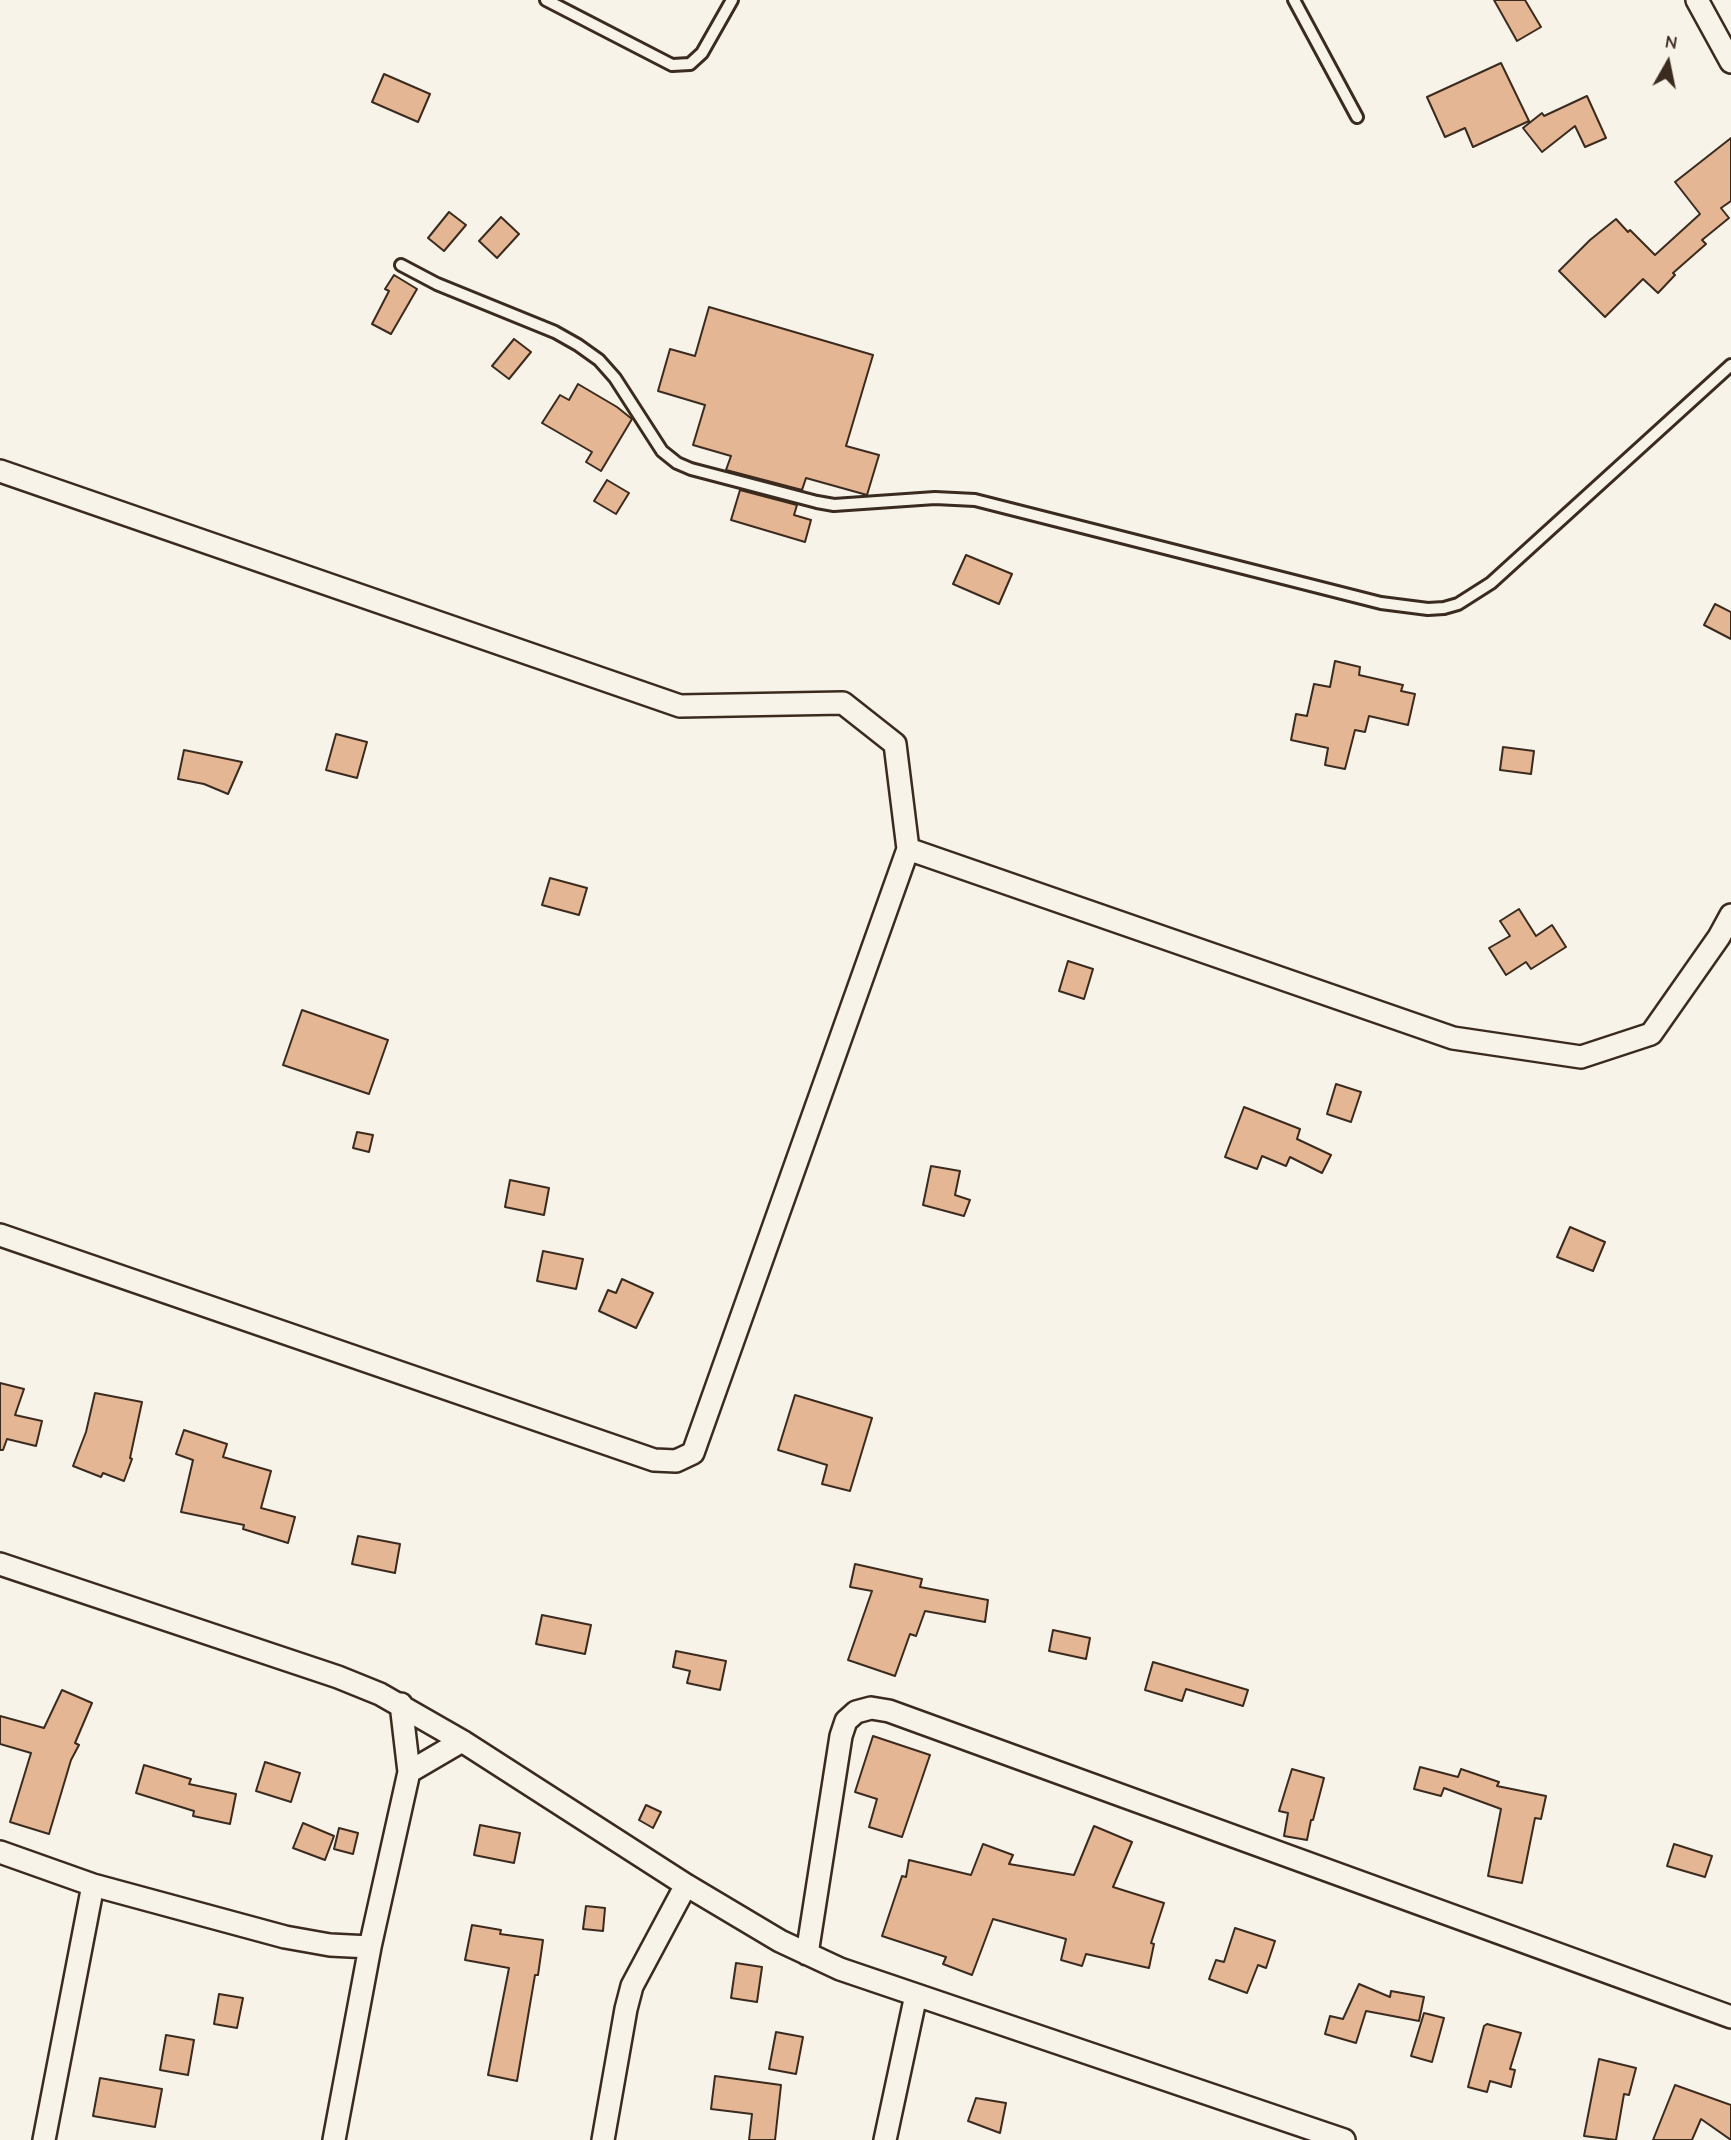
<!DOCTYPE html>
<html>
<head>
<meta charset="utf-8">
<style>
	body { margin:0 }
	#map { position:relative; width:1731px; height:2140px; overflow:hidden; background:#f7f3e8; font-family:"Comic Neue",sans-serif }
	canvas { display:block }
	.north { position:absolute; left:1633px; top:28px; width:70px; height:70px; -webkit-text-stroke:5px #f7f3e8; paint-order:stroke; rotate:9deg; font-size:19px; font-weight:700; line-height:28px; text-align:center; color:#3b2a1e }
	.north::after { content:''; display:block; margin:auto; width:24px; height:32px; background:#3b2a1e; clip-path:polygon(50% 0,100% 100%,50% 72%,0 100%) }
</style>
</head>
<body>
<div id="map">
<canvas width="1731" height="2140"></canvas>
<div class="north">N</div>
</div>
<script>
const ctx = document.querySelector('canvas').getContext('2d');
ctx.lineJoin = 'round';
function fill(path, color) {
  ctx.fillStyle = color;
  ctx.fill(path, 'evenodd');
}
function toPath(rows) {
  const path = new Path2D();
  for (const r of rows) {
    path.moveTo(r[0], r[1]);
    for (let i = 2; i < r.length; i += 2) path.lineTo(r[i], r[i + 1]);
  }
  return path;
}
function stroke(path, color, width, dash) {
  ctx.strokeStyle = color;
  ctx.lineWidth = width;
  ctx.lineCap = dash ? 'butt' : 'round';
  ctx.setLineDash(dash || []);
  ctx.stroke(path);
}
const building = toPath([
	[1494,0,1525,0,1541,27,1517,41,1494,0],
	[1501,63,1529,121,1473,147,1465,128,1445,137,1427,97,1501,63],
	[384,74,430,94,418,122,372,102,384,74],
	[1587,96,1606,138,1585,147,1575,126,1542,152,1523,128,1542,113,1544,116,1587,96],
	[1731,138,1731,201,1721,208,1729,218,1702,240,1706,244,1673,273,1675,275,1658,293,1643,279,1605,317,1559,271,1590,240,1616,219,1628,232,1630,230,1655,255,1700,214,1675,182,1731,138],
	[449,212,466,225,444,251,428,238,449,212],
	[501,217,519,234,497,258,479,241,501,217],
	[394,275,417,289,391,334,372,324,389,291,385,289,394,275],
	[709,307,873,355,846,446,879,455,867,495,806,478,802,490,726,470,731,456,693,445,705,405,658,391,670,349,695,356,709,307],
	[514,339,531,352,509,379,492,366,514,339],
	[578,384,617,407,632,419,601,471,586,462,592,452,542,423,560,395,569,400,578,384],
	[607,480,629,493,616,514,594,501,607,480],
	[740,490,797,505,794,515,811,520,805,542,731,520,740,490],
	[966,555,1012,574,999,604,953,584,966,555],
	[1715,604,1731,612,1731,639,1704,625,1715,604],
	[1335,661,1360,667,1359,675,1403,685,1401,691,1415,694,1408,725,1369,716,1365,732,1355,730,1345,769,1325,765,1328,748,1291,740,1296,714,1307,716,1314,684,1330,687,1335,661],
	[336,734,367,742,357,778,326,770,336,734],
	[1503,747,1534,751,1531,774,1500,770,1503,747],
	[184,750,242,762,228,794,204,784,178,779,184,750],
	[550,878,587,888,579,915,542,905,550,878],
	[1519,909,1536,936,1552,925,1566,947,1531,969,1526,962,1506,975,1489,948,1510,936,1500,921,1519,909],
	[1068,961,1093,969,1084,999,1059,991,1068,961],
	[302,1010,388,1040,369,1094,283,1065,302,1010],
	[1336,1084,1361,1092,1351,1122,1327,1114,1336,1084],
	[1244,1107,1300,1129,1297,1139,1331,1155,1322,1173,1290,1157,1286,1166,1262,1156,1257,1169,1225,1157,1244,1107],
	[357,1132,373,1135,369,1152,353,1148,357,1132],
	[931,1166,960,1171,955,1195,970,1200,964,1216,923,1205,931,1166],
	[510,1180,549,1188,544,1215,505,1207,510,1180],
	[1570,1227,1605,1242,1593,1271,1557,1257,1570,1227],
	[543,1251,583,1259,576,1289,537,1281,543,1251],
	[622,1279,653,1293,636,1328,599,1311,608,1290,616,1293,622,1279],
	[0,1383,24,1389,15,1415,42,1421,36,1446,7,1439,3,1450,0,1450,0,1383],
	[95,1393,142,1402,130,1458,132,1459,124,1481,103,1473,101,1477,73,1466,86,1432,95,1393],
	[795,1395,872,1418,850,1491,822,1484,827,1465,778,1450,795,1395],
	[184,1430,227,1444,223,1457,271,1471,261,1508,295,1517,288,1543,243,1529,244,1525,181,1512,193,1460,176,1454,184,1430],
	[358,1536,400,1544,395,1573,352,1564,358,1536],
	[855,1564,922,1579,920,1587,988,1600,985,1622,925,1611,916,1636,910,1634,895,1676,848,1660,872,1591,850,1587,855,1564],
	[542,1615,591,1625,585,1654,536,1644,542,1615],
	[1053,1630,1090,1638,1086,1659,1049,1651,1053,1630],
	[676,1651,726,1661,720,1690,687,1683,690,1671,673,1667,676,1651],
	[1153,1662,1248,1690,1243,1706,1186,1689,1182,1701,1145,1690,1153,1662],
	[62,1690,92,1703,75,1743,79,1745,71,1760,49,1834,10,1822,31,1753,0,1744,0,1716,44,1728,62,1690],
	[873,1736,930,1755,902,1837,869,1827,877,1799,855,1792,873,1736],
	[265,1762,300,1773,291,1802,256,1791,265,1762],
	[144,1765,191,1779,189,1784,236,1794,230,1824,193,1816,194,1811,136,1793,144,1765],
	[1420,1767,1458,1777,1461,1769,1499,1782,1497,1786,1546,1796,1541,1819,1535,1818,1522,1883,1488,1876,1501,1809,1444,1788,1441,1796,1414,1789,1420,1767],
	[1292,1769,1324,1778,1313,1820,1311,1820,1307,1840,1284,1836,1288,1813,1279,1811,1292,1769],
	[646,1805,661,1812,653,1828,639,1820,646,1805],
	[303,1823,334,1836,325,1860,293,1848,303,1823],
	[480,1825,520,1833,514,1863,474,1855,480,1825],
	[1094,1826,1132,1842,1113,1887,1164,1903,1151,1943,1154,1944,1149,1968,1086,1954,1082,1966,1061,1960,1066,1939,993,1919,972,1975,943,1964,946,1957,882,1936,902,1876,906,1877,909,1860,971,1875,983,1844,1013,1855,1009,1864,1074,1875,1094,1826],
	[339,1828,358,1833,353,1854,334,1849,339,1828],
	[1674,1844,1712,1856,1705,1877,1667,1866,1674,1844],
	[586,1906,605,1908,603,1931,583,1929,586,1906],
	[472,1925,501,1930,500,1934,543,1940,538,1975,535,1975,517,2081,488,2075,509,1968,465,1960,472,1925],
	[1235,1928,1275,1941,1266,1968,1258,1965,1247,1993,1209,1979,1216,1960,1224,1962,1235,1928],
	[736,1963,762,1967,757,2002,731,1998,736,1963],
	[1359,1984,1390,1997,1391,1991,1424,1997,1419,2021,1366,2011,1356,2043,1325,2034,1330,2016,1343,2019,1359,1984],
	[219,1994,243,1998,237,2028,214,2024,219,1994],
	[1424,2013,1444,2018,1432,2062,1411,2056,1424,2013],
	[1487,2024,1521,2033,1510,2069,1515,2070,1511,2087,1490,2081,1487,2092,1468,2087,1484,2026,1487,2024],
	[776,2032,803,2037,796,2074,769,2069,776,2032],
	[166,2035,194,2040,188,2075,160,2070,166,2035],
	[1599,2059,1636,2068,1629,2095,1624,2094,1616,2140,1584,2136,1599,2059],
	[715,2076,781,2085,775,2140,749,2140,752,2114,711,2109,715,2076],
	[100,2078,162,2089,155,2127,93,2116,100,2078],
	[1675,2085,1731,2105,1731,2140,1701,2119,1692,2140,1653,2140,1675,2085],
	[976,2098,1006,2103,1000,2133,968,2121,976,2098]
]);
const lane = toPath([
	[546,0,672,65,690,64,702,53,732,0],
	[1294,0,1357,117],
	[401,265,437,284,555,332,578,345,599,360,615,378,662,451,677,463,691,469,817,502,834,505,935,498,975,500,1381,603,1428,609,1444,608,1458,604,1491,583,1731,365]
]);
const street = toPath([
	[1697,0,1731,62],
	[0,471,680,706,843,703,895,744,908,849,1453,1038,1581,1057,1651,1034,1719,937,1731,915],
	[0,1235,654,1460,676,1461,693,1453,908,849],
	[0,1564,338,1677,380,1694,462,1741,686,1885,780,1941,840,1969,1344,2140],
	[401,1704,409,1772],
	[0,1852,93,1885,285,1937,330,1945,370,1947],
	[807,1954,841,1736,846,1721,856,1712,871,1708,889,1711,1731,2017],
	[44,2140,93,1885],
	[334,2140,370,1947,409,1772,462,1741],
	[603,2140,626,2009,632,1986,686,1885],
	[885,2140,916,1995]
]);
fill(building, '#e4b694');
stroke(building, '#3b2a1e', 2);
stroke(lane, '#3b2a1e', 16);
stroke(street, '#3b2a1e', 26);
stroke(lane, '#f7f3e8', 10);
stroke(street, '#f7f3e8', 21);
</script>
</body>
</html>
